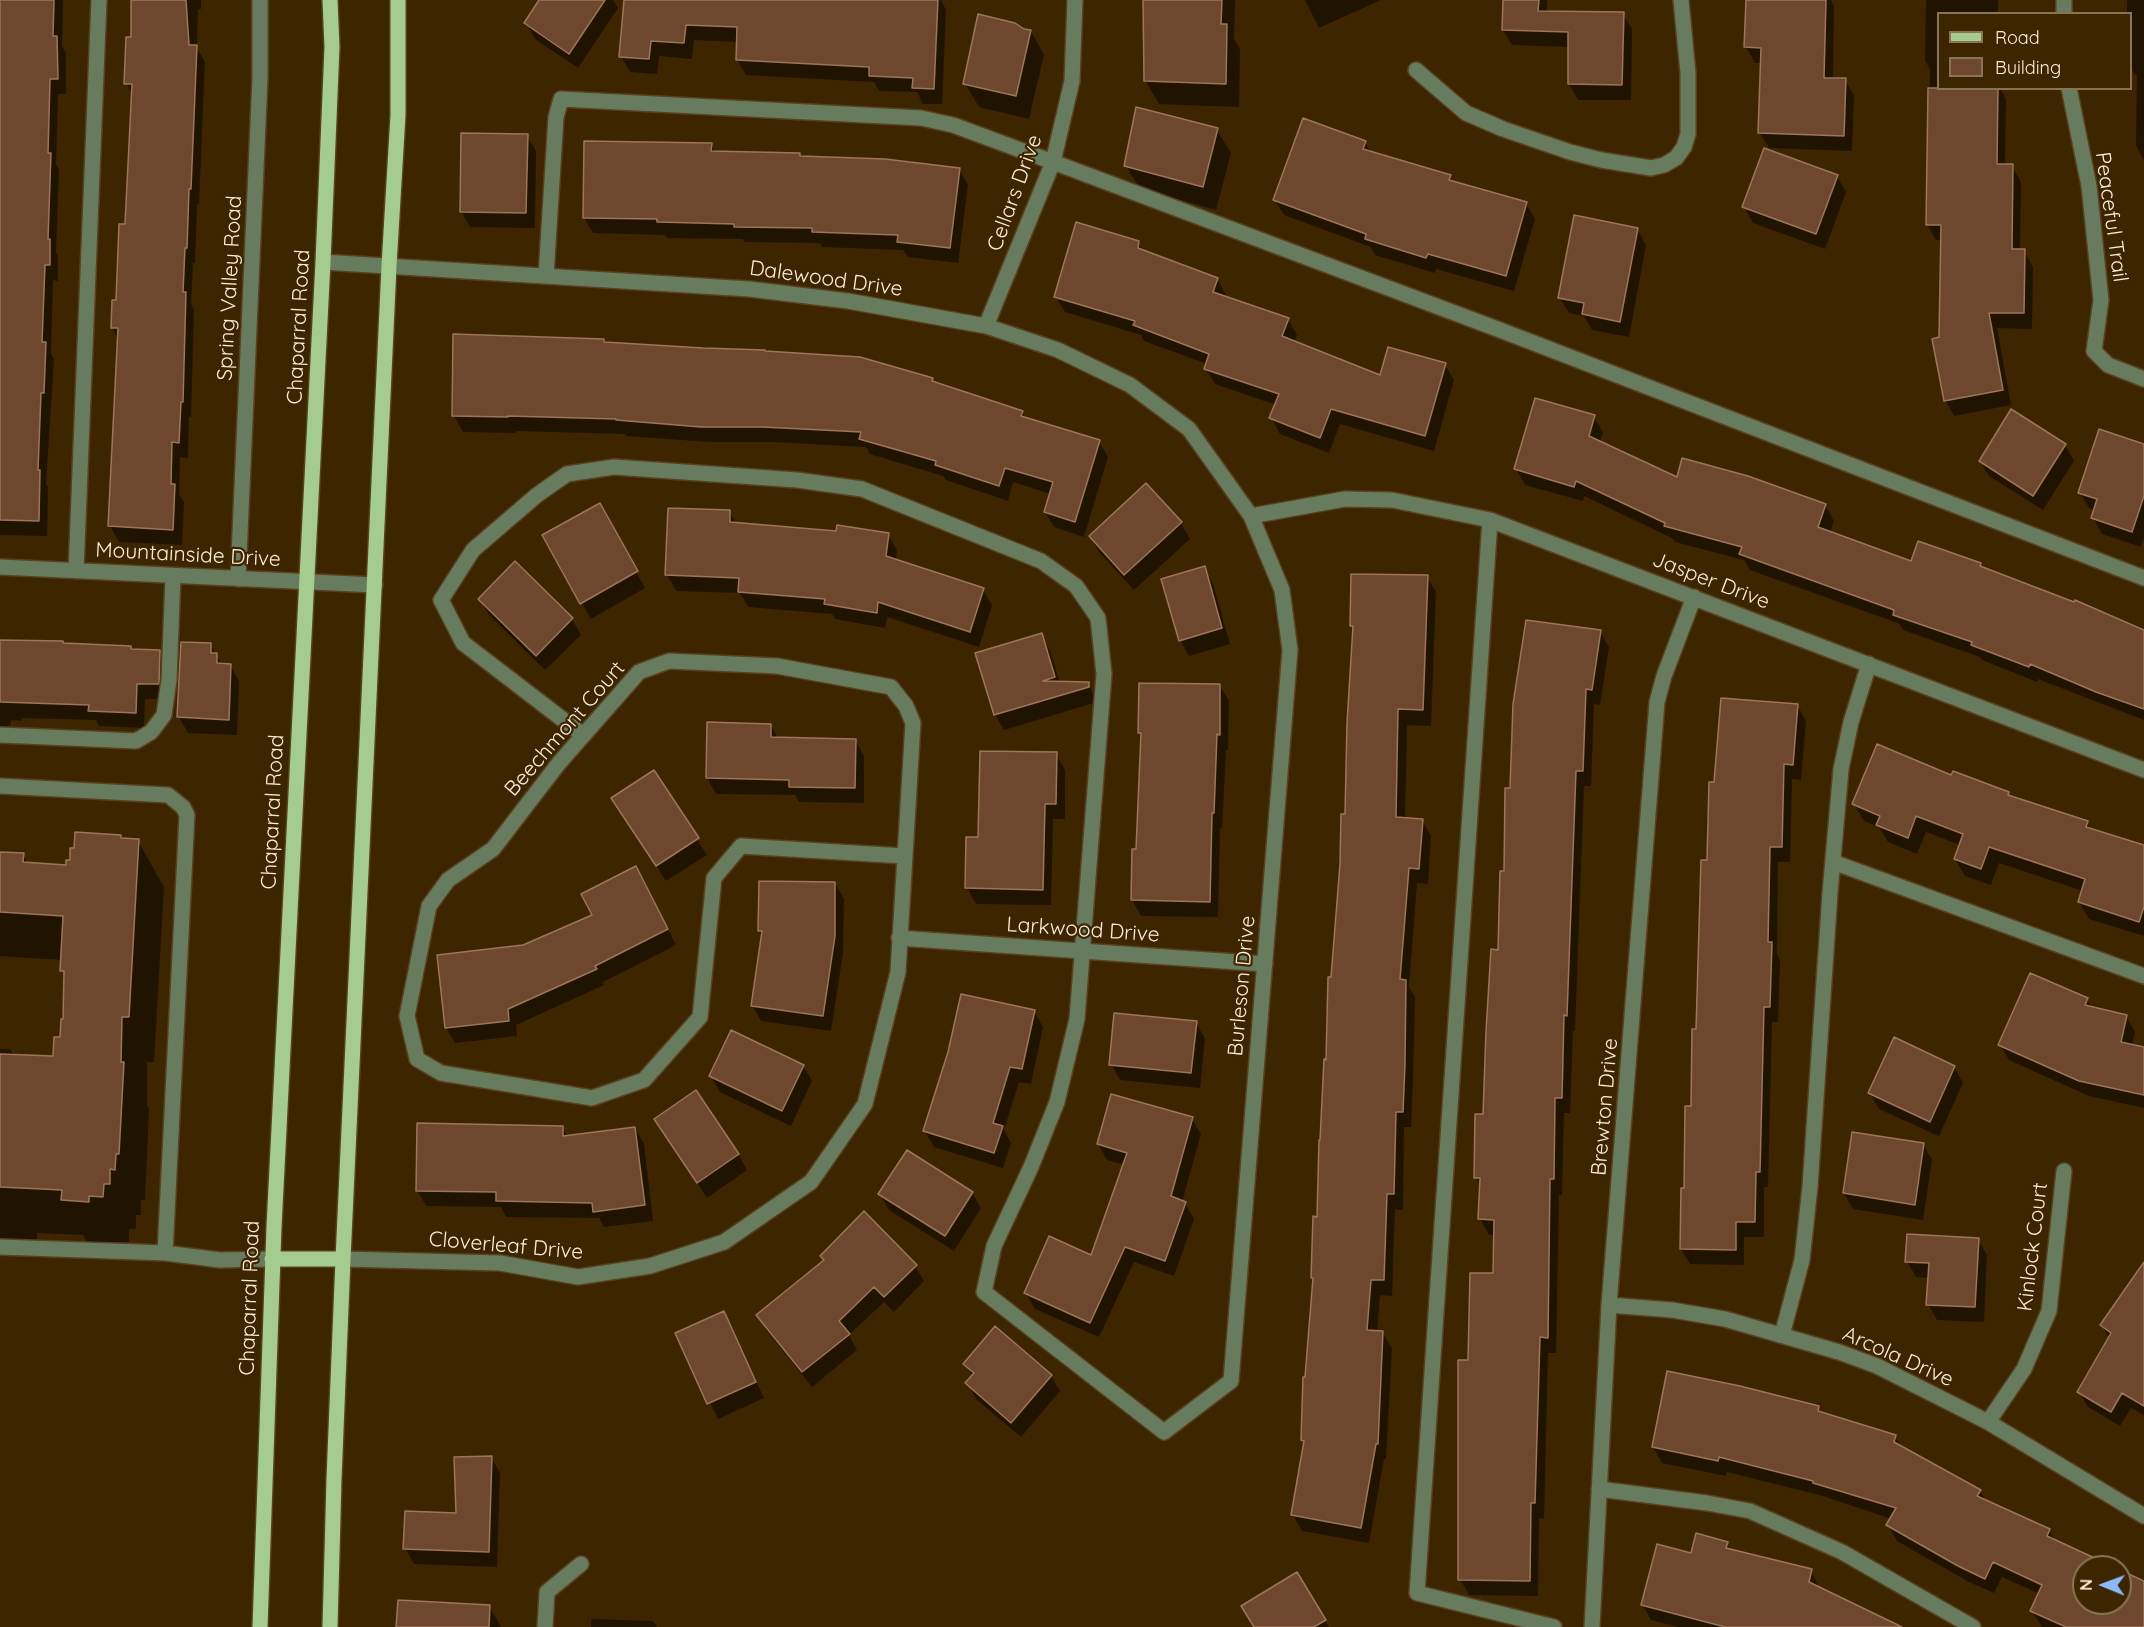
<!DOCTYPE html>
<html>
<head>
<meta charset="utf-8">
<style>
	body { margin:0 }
	#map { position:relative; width:2144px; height:1627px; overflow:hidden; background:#3d2500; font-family:Quicksand,sans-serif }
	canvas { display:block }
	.legend { position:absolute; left:1937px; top:12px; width:195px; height:78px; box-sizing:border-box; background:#3d2500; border:2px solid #897556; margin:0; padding:8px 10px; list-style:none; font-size:18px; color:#fcedd8 }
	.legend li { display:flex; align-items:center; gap:12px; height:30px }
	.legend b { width:30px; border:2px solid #897556 }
	.north { position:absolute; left:2072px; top:1555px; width:60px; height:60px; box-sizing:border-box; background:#3d2500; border:2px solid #897556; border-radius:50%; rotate:271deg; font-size:16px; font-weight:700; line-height:24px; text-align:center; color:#fcedd8 }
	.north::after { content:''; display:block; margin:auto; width:21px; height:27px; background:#89bafc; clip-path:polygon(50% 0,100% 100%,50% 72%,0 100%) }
</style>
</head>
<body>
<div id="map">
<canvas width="2144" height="1627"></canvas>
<ul class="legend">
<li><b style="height:8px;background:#a3cc8e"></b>Road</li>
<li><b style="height:16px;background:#6d482e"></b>Building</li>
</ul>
<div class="north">N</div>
</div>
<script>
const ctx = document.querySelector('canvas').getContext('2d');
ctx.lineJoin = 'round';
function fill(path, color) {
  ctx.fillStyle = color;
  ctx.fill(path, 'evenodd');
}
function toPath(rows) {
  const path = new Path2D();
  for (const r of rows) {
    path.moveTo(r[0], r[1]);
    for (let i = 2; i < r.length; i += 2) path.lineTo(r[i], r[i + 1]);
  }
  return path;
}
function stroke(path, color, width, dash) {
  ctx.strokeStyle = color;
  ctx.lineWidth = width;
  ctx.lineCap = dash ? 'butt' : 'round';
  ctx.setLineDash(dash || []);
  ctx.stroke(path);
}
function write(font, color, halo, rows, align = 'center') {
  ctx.font = font + ' Quicksand,sans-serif';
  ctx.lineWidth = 4.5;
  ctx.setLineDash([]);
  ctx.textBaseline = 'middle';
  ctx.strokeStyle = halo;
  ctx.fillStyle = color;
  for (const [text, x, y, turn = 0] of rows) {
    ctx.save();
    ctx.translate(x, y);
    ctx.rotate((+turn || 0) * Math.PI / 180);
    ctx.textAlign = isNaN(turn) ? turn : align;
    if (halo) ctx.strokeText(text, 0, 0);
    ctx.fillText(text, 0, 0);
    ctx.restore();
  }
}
const shadow = toPath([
	[0,0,63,0,62,46,66,53,66,94,58,94,56,164,59,170,56,252,58,256,58,281,53,280,51,354,54,359,46,484,48,487,47,536,0,535],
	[132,0,201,0,201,9,198,9,197,48,205,62,199,204,197,204,195,263,193,263,191,304,194,309,191,417,189,417,188,458,180,457,179,494,184,502,182,545,119,542,110,526,119,340,112,328,126,226,133,95,126,83,132,38],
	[541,0,613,0,618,8,578,68,535,39,526,23],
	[626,0,941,0,946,10,942,104,923,104,917,92,879,91,874,82,746,75,737,60,738,42,694,40,692,59,659,56,657,74,630,72,621,56],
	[1147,0,1235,0,1234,39,1240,49,1239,107,1159,104,1145,80],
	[1305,0,1381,0,1319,28],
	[1495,0,1547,0,1547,12,1623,14,1632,29,1631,100,1578,100,1569,84,1570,47,1512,45,1503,30,1504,0],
	[1747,0,1831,0,1834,6,1833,79,1845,80,1854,95,1852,151,1769,148,1760,133,1762,63,1755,63,1746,47],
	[1926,0,1998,0,1998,14,1938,14,1938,88,2000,88,2006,99,2005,166,2012,166,2021,182,2020,251,2024,251,2033,267,2032,329,1997,328,2011,405,1954,416,1945,400,1941,339,1942,240,1936,240,1927,225,1930,69,1925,61],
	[2127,0,2144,0,2144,160,2136,146,2137,75,2135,75,2130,66,2130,14,2127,14],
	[1024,30,1031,31,1044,55,1029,119,979,107,965,84],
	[1217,130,1231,153,1216,210,1140,189,1126,166],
	[527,136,536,151,535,228,470,227,461,211],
	[1365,142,1371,153,1450,176,1453,183,1526,203,1535,219,1514,291,1436,269,1435,273,1375,255,1371,247,1284,215,1275,200],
	[711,144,715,153,959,169,968,185,958,263,908,257,903,250,822,247,820,243,744,242,743,239,667,238,665,235,593,233,584,218],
	[1837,176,1846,192,1825,249,1753,223,1744,207],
	[1637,229,1646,245,1629,337,1592,330,1584,316,1569,313,1559,297],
	[1138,243,1144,252,1217,279,1226,295,1225,298,1288,319,1297,335,1294,343,1381,377,1445,365,1454,380,1434,451,1340,424,1329,453,1280,434,1271,418,1276,405,1215,384,1206,369,1207,364,1144,341,1141,335,1065,312,1056,297],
	[455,335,605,344,932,379,934,384,1022,412,1026,419,1099,442,1108,457,1084,537,1054,527,1045,512,1051,494,1013,482,1008,501,946,480,943,476,870,454,866,447,773,442,710,442,626,436,625,434,516,431,516,433,463,432,454,416],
	[1594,417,1603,432,1600,442,1678,479,1825,505,1834,521,1830,533,1912,563,1979,564,1982,568,2144,631,2144,720,2038,679,2037,682,1982,660,1980,657,1903,630,1900,624,1750,570,1744,560,1675,542,1672,538,1584,496,1583,501,1525,485,1516,469],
	[2065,445,2074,461,2043,510,1989,476,1980,461],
	[2144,446,2144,537,2141,547,2102,534,2093,518,2095,511,2089,508,2080,493],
	[1146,485,1181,523,1190,539,1134,590,1099,552,1090,536],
	[599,505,645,588,591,619,544,536],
	[729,512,737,524,888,535,897,550,896,561,983,590,992,605,979,647,887,617,885,628,835,619,832,614,748,607,740,593,676,591,667,575],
	[515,563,572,619,581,635,545,670,489,615,480,599],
	[1204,568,1213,584,1230,644,1189,656,1180,640],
	[1427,577,1436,592,1431,726,1407,725,1405,819,1422,820,1431,836,1428,884,1417,883,1409,987,1415,997,1413,1079,1411,1127,1404,1127,1403,1210,1395,1209,1392,1296,1380,1295,1377,1332,1383,1333,1392,1348,1386,1459,1384,1459,1369,1543,1302,1531,1293,1515,1305,1446,1302,1440,1314,1280,1313,1278,1319,1218,1332,979,1347,816,1354,630,1352,626],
	[1600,632,1609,647,1600,705,1594,704,1591,786,1584,786,1575,1031,1573,1031,1570,1113,1564,1113,1562,1195,1559,1195,1556,1353,1548,1353,1544,1519,1539,1518,1538,1596,1469,1595,1460,1579,1470,1361,1494,1275,1495,1235,1489,1235,1480,1219,1481,1186,1476,1178,1484,1116,1500,951,1511,790],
	[1041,635,1050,650,1060,683,1088,683,1097,702,1004,730,995,715],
	[0,642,159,652,169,667,167,699,145,699,144,728,99,726,96,720,22,718,22,721,11,720,10,727,0,727],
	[210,644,222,665,230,665,239,681,237,735,188,733,179,717],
	[1220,686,1229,701,1228,750,1226,750,1222,829,1220,828,1218,917,1141,916,1132,900,1133,850,1137,851,1143,738,1140,733],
	[1797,705,1806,721,1801,780,1792,779,1790,862,1778,862,1777,954,1780,960,1778,1022,1772,1022,1768,1187,1764,1187,1764,1237,1744,1237,1744,1265,1690,1264,1681,1249,1708,861,1716,784],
	[771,725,778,739,855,740,864,756,864,803,799,802,795,795,716,794,707,778],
	[1056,754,1065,770,1065,819,1053,819,1051,905,976,904,967,888,980,839],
	[654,772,707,855,666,881,622,814],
	[1952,777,2008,793,2011,797,2087,822,2091,830,2144,847,2144,936,2089,919,2079,902,2083,891,1999,863,1991,885,1965,876,1955,859,1960,845,1926,832,1917,854,1888,842,1879,827,1864,821,1854,804],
	[120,836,123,840,138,841,164,887,154,1062,147,1062,147,1105,149,1109,145,1200,141,1200,141,1215,136,1215,136,1229,129,1229,129,1242,115,1242,114,1247,89,1246,83,1235,37,1233,37,1242,0,1246,0,1049,10,1049,14,1056,55,1058,62,1039,64,1021,65,976,62,970,62,960,0,956,0,850,3,853,23,855,29,864,68,867],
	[645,883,676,945,603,982,604,985,516,1025,517,1036,455,1043,446,1028,439,957,523,947,594,916],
	[835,883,844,899,843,953,831,1031,761,1021,752,1005,762,936,759,931],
	[2087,1000,2092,1008,2126,1016,2135,1032,2132,1046,2144,1048,2144,1108,2089,1096,2009,1060,2000,1045],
	[1034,1011,1043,1027,1031,1084,1019,1082,1004,1130,1011,1143,1003,1168,934,1147,925,1131],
	[1196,1023,1205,1038,1200,1088,1120,1080,1111,1064],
	[803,1066,812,1081,791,1126,720,1092,711,1076],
	[1954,1067,1963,1083,1939,1136,1879,1109,1870,1093],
	[1192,1119,1201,1134,1182,1202,1185,1203,1194,1219,1174,1276,1134,1262,1099,1337,1035,1309,1026,1293,1092,1257,1125,1165,1107,1160,1098,1144],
	[656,1120,738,1154,747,1170,707,1198],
	[562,1127,568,1137,635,1128,644,1144,653,1221,604,1227,599,1218,506,1217,501,1207,426,1206,417,1190],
	[1923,1144,1932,1160,1923,1220,1853,1209,1844,1193],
	[972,1193,981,1208,954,1251,889,1210,880,1194],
	[1978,1240,1987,1255,1984,1322,1937,1320,1928,1304,1930,1278,1916,1277,1907,1261],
	[915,1266,924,1281,894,1312,884,1302,849,1335,857,1350,812,1387,767,1331,758,1315],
	[2144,1282,2144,1415,2131,1408,2120,1426,2088,1407,2079,1392,2109,1338,2102,1325],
	[723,1313,764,1398,718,1419,677,1334],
	[965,1364,1051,1376,1060,1391,1021,1437,976,1399,967,1383,973,1377],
	[1818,1408,1822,1414,1895,1436,1902,1448,1980,1491,1986,1501,2049,1530,2055,1542,2110,1567,2084,1567,2084,1603,2120,1603,2120,1574,2144,1590,2144,1627,2042,1627,2032,1611,2040,1594,2002,1577,1994,1593,1969,1582,1897,1541,1888,1525,1892,1519,1823,1496,1727,1472,1726,1476,1662,1463,1653,1447],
	[491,1457,500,1473,497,1567,414,1564,405,1548,457,1515],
	[1727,1543,1731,1551,1811,1570,1819,1588,1893,1627,1678,1627,1651,1620,1642,1604,1692,1555],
	[1296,1574,1329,1627,1255,1627],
	[489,1606,501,1627,398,1627],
	[591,1619,653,1621,657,1627,591,1627]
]);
const building = toPath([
	[0,0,54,0,53,36,57,36,58,79,50,79,48,153,51,153,48,239,50,239,50,265,45,265,42,342,46,342,44,393,41,393,38,470,40,470,39,521,0,520,0,0],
	[131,0,186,0,189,45,197,45,191,189,189,189,187,248,185,248,183,292,186,292,183,402,181,402,179,443,172,442,171,484,175,484,173,530,108,526,118,328,111,328,112,300,116,300,119,224,125,224,132,84,124,84,126,37,131,37,131,0],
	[539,0,605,0,569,54,524,23,539,0],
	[624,0,938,0,934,89,912,88,913,78,869,76,869,67,736,60,737,27,686,25,684,43,651,41,649,59,619,57,624,0],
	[1143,0,1222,0,1221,24,1227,24,1226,84,1144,81,1143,0],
	[1503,0,1539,0,1538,11,1624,12,1622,85,1568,84,1568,32,1502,30,1503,0],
	[1746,0,1826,0,1824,78,1846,78,1844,136,1758,133,1761,48,1744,47,1746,0],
	[978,14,1015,23,1024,29,1031,30,1016,96,963,84,978,14],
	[1928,88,1998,88,1997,164,2013,164,2012,249,2025,249,2024,313,1989,313,2003,390,1944,401,1932,339,1939,337,1941,225,1926,225,1928,88],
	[1136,107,1218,128,1203,187,1124,166,1136,107],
	[1303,118,1366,141,1363,149,1451,175,1449,180,1527,202,1506,276,1428,254,1426,258,1365,239,1366,234,1273,200,1303,118],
	[461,133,528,134,526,213,460,212,461,133],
	[584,141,712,143,711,151,800,153,800,156,885,159,960,168,950,248,897,242,898,235,812,232,812,228,734,227,734,224,657,222,657,219,583,218,584,141],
	[1764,148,1838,175,1816,234,1742,207,1764,148],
	[1574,215,1638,228,1620,322,1582,314,1584,303,1558,298,1574,215],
	[1076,222,1139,241,1138,248,1218,278,1213,292,1289,318,1282,336,1380,375,1388,347,1446,363,1425,436,1331,409,1320,438,1269,418,1279,394,1204,369,1209,354,1133,325,1135,321,1054,297,1076,222],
	[453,334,604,339,604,342,703,348,765,350,765,351,860,357,933,378,932,381,1023,411,1021,416,1100,440,1075,522,1044,512,1053,482,1005,468,999,486,935,465,936,461,859,439,861,432,763,427,701,427,616,420,616,419,508,416,508,417,452,416,453,334],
	[1535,398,1595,415,1589,436,1677,477,1682,458,1748,476,1826,504,1818,527,1911,561,1918,541,1981,563,1980,566,2074,602,2075,600,2144,630,2144,709,2096,692,2030,664,2029,667,1971,645,1972,642,1893,615,1894,610,1739,554,1742,547,1664,526,1665,523,1576,481,1574,487,1514,469,1535,398],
	[2011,409,2066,444,2033,496,1979,461,2011,409],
	[2099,429,2144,444,2144,496,2132,532,2091,518,2097,499,2078,493,2099,429],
	[1146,483,1182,522,1124,575,1089,536,1146,483],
	[600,503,638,571,580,604,542,535,600,503],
	[668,508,730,510,730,522,836,531,837,525,889,533,886,556,984,588,970,632,878,602,877,613,824,604,825,599,738,592,739,578,665,575,668,508],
	[515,561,573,618,536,656,478,599,515,561],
	[1205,566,1222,628,1179,641,1161,579,1205,566],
	[1351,574,1428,575,1423,710,1398,709,1396,817,1423,819,1419,869,1409,868,1400,979,1406,980,1405,1063,1403,1112,1396,1112,1394,1194,1387,1194,1384,1280,1371,1280,1367,1330,1383,1331,1378,1444,1376,1444,1361,1528,1291,1515,1304,1441,1301,1440,1303,1377,1305,1377,1313,1278,1311,1278,1313,1216,1317,1217,1319,1140,1320,1140,1324,1059,1326,1060,1328,977,1331,977,1340,864,1341,814,1345,814,1347,723,1353,626,1350,626,1351,574],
	[1526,620,1601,630,1592,690,1586,689,1583,771,1576,771,1567,1016,1564,1015,1562,1098,1555,1098,1554,1179,1550,1179,1548,1338,1540,1337,1535,1503,1531,1503,1530,1581,1458,1580,1458,1360,1468,1360,1470,1273,1493,1273,1494,1220,1478,1219,1480,1178,1474,1178,1475,1114,1483,1114,1486,1031,1491,949,1498,950,1500,871,1504,871,1505,788,1510,788,1513,704,1526,620],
	[1042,633,1055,677,1043,681,1089,682,1089,687,994,715,975,653,1042,633],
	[0,640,63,641,63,643,131,646,131,649,160,650,159,684,137,684,136,713,88,711,89,705,0,702,0,640],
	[181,642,211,643,211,653,217,653,217,663,231,664,229,720,177,717,181,642],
	[1139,683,1220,684,1220,735,1217,734,1214,813,1212,813,1210,902,1131,900,1132,849,1136,849,1141,733,1138,733,1139,683],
	[1721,698,1798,704,1793,765,1784,764,1782,847,1770,847,1768,942,1772,942,1770,1007,1764,1007,1760,1172,1756,1172,1755,1222,1736,1222,1736,1250,1680,1249,1681,1188,1684,1188,1685,1106,1691,1106,1692,1029,1696,1029,1701,860,1707,860,1709,782,1714,782,1721,698],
	[707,722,771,724,771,737,856,739,855,788,789,787,789,780,706,778,707,722],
	[1877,744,1951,775,1953,771,2009,792,2008,795,2088,821,2086,827,2144,845,2144,907,2139,922,2078,902,2085,879,1989,847,1981,869,1954,859,1963,834,1916,816,1908,838,1876,825,1880,816,1852,804,1877,744],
	[980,751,1057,752,1056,804,1045,804,1043,890,965,888,966,837,978,837,980,751],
	[654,770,699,838,656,866,611,798,654,770],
	[75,832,121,835,121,838,139,839,129,1017,122,1017,121,1062,124,1062,119,1154,116,1154,115,1170,110,1169,110,1184,104,1184,103,1197,89,1196,89,1202,61,1200,62,1190,0,1187,0,1054,53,1056,54,1037,60,1037,61,1019,63,1019,64,971,60,971,63,916,0,912,0,852,24,853,23,862,66,865,66,860,70,860,70,848,74,848,75,832],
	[636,866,668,929,595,966,597,969,508,1009,509,1021,445,1028,437,955,523,945,592,915,581,894,636,866],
	[759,881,835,882,835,936,823,1016,751,1006,762,931,758,931,759,881],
	[2030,973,2088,998,2085,1005,2127,1015,2121,1042,2144,1047,2144,1095,2079,1081,1998,1045,2030,973],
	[961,994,1035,1010,1022,1069,1010,1067,993,1123,1003,1126,994,1153,923,1131,948,1052,961,994],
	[1114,1013,1197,1021,1191,1073,1109,1065,1114,1013],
	[731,1030,804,1065,782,1111,709,1076,731,1030],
	[1894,1037,1955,1066,1930,1122,1868,1093,1894,1037],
	[696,1090,739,1154,697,1183,654,1119,696,1090],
	[1111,1094,1193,1117,1171,1196,1186,1202,1165,1261,1125,1247,1090,1323,1024,1293,1049,1236,1091,1255,1127,1153,1097,1144,1111,1094],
	[417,1123,563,1126,563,1136,635,1127,645,1205,593,1212,592,1203,496,1201,496,1192,416,1191,417,1123],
	[1852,1132,1924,1143,1915,1205,1843,1193,1852,1132],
	[907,1150,973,1192,945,1236,878,1194,907,1150],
	[864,1211,917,1265,884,1297,874,1287,839,1321,850,1334,802,1372,756,1315,824,1260,820,1256,864,1211],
	[1907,1234,1979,1238,1975,1307,1926,1305,1929,1263,1905,1262,1907,1234],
	[2144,1262,2144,1406,2122,1393,2111,1412,2077,1392,2111,1333,2100,1325,2144,1262],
	[724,1311,756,1382,707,1404,675,1333,724,1311],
	[995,1326,1052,1375,1011,1423,965,1383,974,1373,963,1364,995,1326],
	[1667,1371,1740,1386,1819,1406,1818,1411,1896,1435,1894,1442,1981,1490,1977,1496,2050,1529,2047,1536,2114,1567,2084,1567,2084,1603,2120,1603,2120,1570,2144,1581,2144,1627,2066,1627,2030,1611,2042,1585,1993,1562,1985,1579,1958,1566,1886,1525,1896,1508,1813,1483,1813,1481,1719,1457,1718,1461,1652,1447,1667,1371],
	[492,1456,489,1552,403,1549,405,1511,456,1513,454,1457,492,1456],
	[1696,1533,1728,1542,1726,1548,1812,1569,1809,1582,1902,1627,1725,1627,1641,1605,1657,1544,1691,1553,1696,1533],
	[1297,1572,1326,1620,1314,1627,1254,1627,1241,1606,1297,1572],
	[398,1600,490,1605,489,1627,396,1627,398,1600]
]);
const minor = toPath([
	[2064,14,2064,0],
	[1416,70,1466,113,1503,129,1570,152,1601,160,1651,168,1664,165,1676,158,1684,147,1688,134,1688,73,1681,0],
	[2069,88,2089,186,2101,300,2094,351,2108,365,2144,379],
	[323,262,749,289,848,301,986,326,1058,350,1130,385,1189,429,1251,516,1282,590,1290,650,1231,1381,1164,1432,984,1292,994,1246,1031,1167,1057,1102,1077,1019,1104,674,1098,618,1076,586,1041,561,862,489,797,480,614,467,567,474,537,495,473,550,441,600,463,643,583,735],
	[546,276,556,117,561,99,921,118,953,125,1053,162,1500,330,2144,578],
	[986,326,1053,162,1072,81,1075,0],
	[1251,516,1345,499,1392,500,1490,520,2144,770],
	[1490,520,1417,1593,1554,1627],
	[0,567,375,585],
	[76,571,99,0],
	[238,579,260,78,260,0],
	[0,735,136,741,151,732,164,715,169,680,173,576],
	[0,786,168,795,183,807,187,815,165,1253],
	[1833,862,2144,976],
	[899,938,1265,964],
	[0,1247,165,1253,220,1260,272,1259],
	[343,1259,500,1263,578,1277,650,1266,724,1242,811,1182,865,1104,898,972,913,723,906,706,891,687,777,666,669,661,639,672,559,763,493,849,448,880,429,906,407,1016,417,1059,441,1073,592,1098,644,1080,700,1017,714,878,741,846,904,856],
	[1609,1305,1672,1310,1725,1319,1839,1352,1877,1366,1988,1422,2144,1516],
	[1782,1335,1802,1260,1810,1187,1830,893,1841,769,1851,722,1869,664],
	[1988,1422,2024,1369,2049,1311,2064,1171],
	[1599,1489,1707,1503,1750,1511,1842,1552,1973,1627],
	[545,1627,547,1592,581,1564],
	[1592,1627,1609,1305,1657,702,1664,676,1694,597]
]);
const major = toPath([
	[272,1259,343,1259],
	[260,1627,274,1227,323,262,332,47,330,0],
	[330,1627,334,1479,343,1259,389,266,398,115,398,0]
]);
const streetNames = [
	["Cellars Drive",1015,193,-70],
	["Peaceful Trail",2111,217,82],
	["Dalewood Drive",826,279,8],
	["Spring Valley Road",230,288,-87],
	["Chaparral Road",299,327,-87],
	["Mountainside Drive",188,555,3],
	["Jasper Drive",1711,581,21],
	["Beechmont Court",565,729,-49],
	["Chaparral Road",273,812,-87],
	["Larkwood Drive",1083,930,4],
	["Burleson Drive",1242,986,-85],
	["Brewton Drive",1605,1107,-85],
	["Cloverleaf Drive",506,1246,5],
	["Kinlock Court",2033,1247,-83],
	["Chaparral Road",250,1298,-88],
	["Arcola Drive",1898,1357,24]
];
fill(shadow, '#0007');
fill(building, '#6d482e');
stroke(building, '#9d755a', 1.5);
stroke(minor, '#58411e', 18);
stroke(major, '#58411e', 18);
stroke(minor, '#677b5e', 15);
stroke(major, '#a3cc8e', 15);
write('21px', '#fcedd8', '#3d2500', streetNames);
</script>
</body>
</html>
